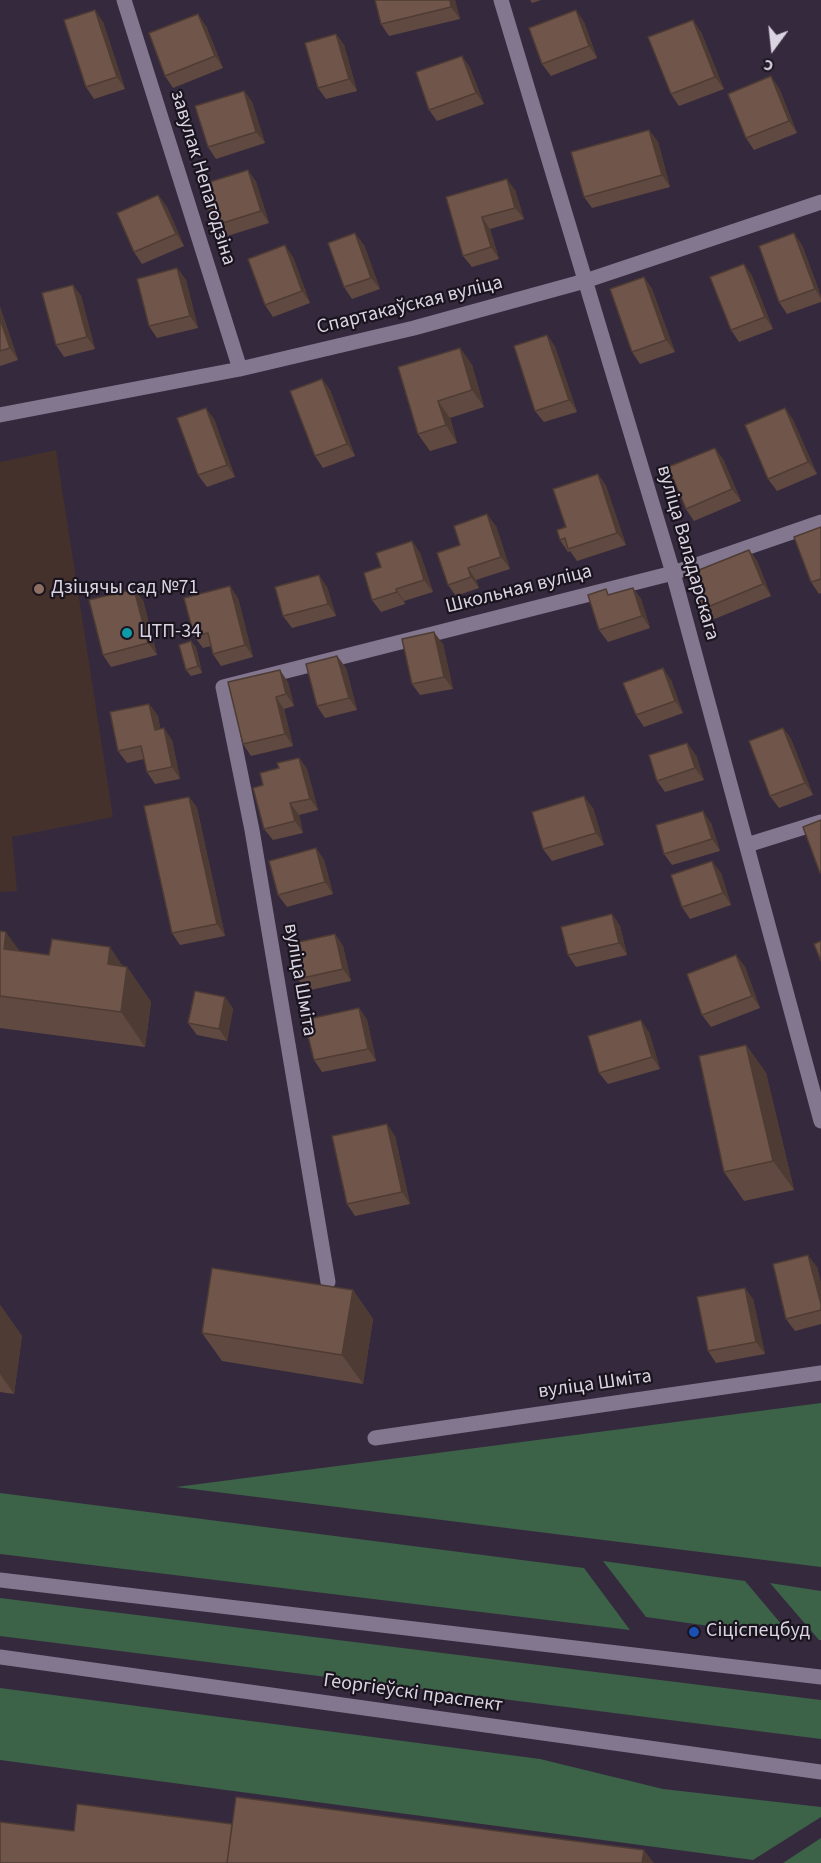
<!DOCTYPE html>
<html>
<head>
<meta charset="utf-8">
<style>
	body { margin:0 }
	#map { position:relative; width:821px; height:1863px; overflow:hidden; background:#35293e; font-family:"Source Sans 3",sans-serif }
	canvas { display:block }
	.north { position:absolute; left:743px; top:18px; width:60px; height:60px; -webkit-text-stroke:4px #1a141e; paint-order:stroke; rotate:195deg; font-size:16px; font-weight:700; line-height:24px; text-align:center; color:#dad3e1 }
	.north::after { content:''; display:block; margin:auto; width:21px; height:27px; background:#dad3e1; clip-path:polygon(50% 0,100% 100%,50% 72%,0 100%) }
</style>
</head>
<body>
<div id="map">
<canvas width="821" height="1863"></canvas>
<div class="north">С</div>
</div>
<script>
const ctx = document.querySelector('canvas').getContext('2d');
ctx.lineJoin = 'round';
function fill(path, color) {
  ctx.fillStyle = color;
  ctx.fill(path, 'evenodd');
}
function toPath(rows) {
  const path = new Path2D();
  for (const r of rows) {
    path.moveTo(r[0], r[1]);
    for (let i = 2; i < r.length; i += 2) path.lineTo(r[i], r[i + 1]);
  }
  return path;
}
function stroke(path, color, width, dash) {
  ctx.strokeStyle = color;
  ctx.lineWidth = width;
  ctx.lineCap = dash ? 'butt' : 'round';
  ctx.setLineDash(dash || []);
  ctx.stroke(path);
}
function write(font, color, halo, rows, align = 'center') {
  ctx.font = font + ' "Source Sans 3",sans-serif';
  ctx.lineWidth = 4.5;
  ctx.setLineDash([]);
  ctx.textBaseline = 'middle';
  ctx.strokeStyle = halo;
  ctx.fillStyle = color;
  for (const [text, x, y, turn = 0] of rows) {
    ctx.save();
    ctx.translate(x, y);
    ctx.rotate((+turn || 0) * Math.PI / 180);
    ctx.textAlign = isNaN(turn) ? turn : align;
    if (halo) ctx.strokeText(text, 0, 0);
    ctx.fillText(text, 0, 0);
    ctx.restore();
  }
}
const education = toPath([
	[56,450,113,817,12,837,17,891,0,892,0,462]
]);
const green = toPath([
	[821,1403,821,1567,176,1487],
	[0,1493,584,1568,630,1630,0,1554],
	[603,1561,745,1581,793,1638,646,1617],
	[770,1583,821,1591,821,1640,819,1640],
	[0,1598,821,1700,821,1739,0,1636],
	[0,1688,540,1759,663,1789,821,1807,821,1817,753,1860,0,1760],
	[821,1838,821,1863,783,1863]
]);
const minor = toPath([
	[124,0,240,369],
	[0,415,240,369,414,328,585,281,821,202],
	[747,845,821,822],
	[328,1282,252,830,223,687,673,573,821,522],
	[375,1438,821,1373]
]);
const secondary = toPath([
	[501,0,673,573,821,1121],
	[0,1580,821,1677],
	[0,1657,821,1772]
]);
const wall = toPath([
	[375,0,455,0,460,19,389,36,381,24],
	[530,0,541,0,532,3],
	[103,22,125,89,94,99,86,87],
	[584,22,597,58,551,76,542,64],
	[206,26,223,68,173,88,165,76],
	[701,32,724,89,679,106,671,94],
	[336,34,344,45,357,91,326,99,318,88],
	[462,56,470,68,484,104,437,121,429,110],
	[779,88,797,133,754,150,746,138],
	[244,91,252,102,265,143,216,159,208,147],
	[649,130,658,142,670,187,592,208,584,197],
	[248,170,256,182,269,223,221,238,213,226],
	[515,190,524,219,490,229,499,259,472,267,463,256,446,197],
	[158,195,167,207,184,246,142,264,134,252],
	[364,245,380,289,352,299,344,287],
	[802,245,821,296,821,302,787,314,779,302],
	[293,257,310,303,273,317,265,305],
	[744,264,752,276,773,329,739,342,731,330],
	[177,268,186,280,198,328,157,338,149,326],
	[644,277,652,289,675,352,640,364,632,352],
	[73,285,81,296,95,349,64,357,56,345],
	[0,307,18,360,0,366],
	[547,335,555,347,577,412,544,422,535,411],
	[460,348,472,365,484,407,450,418,457,443,430,451,418,434],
	[322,379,330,390,355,456,323,468,315,456],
	[785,408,793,420,817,474,777,491,768,479],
	[214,419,235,477,207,487,198,475],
	[723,459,741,501,694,521,686,509],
	[598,474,606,486,626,545,577,561,570,551,568,552,560,540,566,527],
	[496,526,510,569,476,580,479,588,456,596,448,585,460,545],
	[821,527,821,593,819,594,811,582],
	[412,541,420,553,433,592,404,601,405,604,381,612,372,600,381,567],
	[749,550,757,561,771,596,712,620,703,609],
	[327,587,336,616,292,628,283,616],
	[633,588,641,599,650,628,608,642,599,630,610,595],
	[238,598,253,657,221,666,213,654,211,646,203,648,194,636],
	[143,600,157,655,111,667,103,655],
	[443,644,453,689,420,695,412,684],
	[196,647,202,673,191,676,186,670],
	[337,656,346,668,357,710,325,718,317,706],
	[671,680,683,713,644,727,636,715],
	[228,682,288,682,294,706,284,709,293,746,251,756,243,744],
	[149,704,158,716,160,729,172,740,180,779,155,784,147,772,144,759,127,763,118,751],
	[783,728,791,739,813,795,779,808,770,796],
	[696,755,704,780,665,792,657,781],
	[299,758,307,769,318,810,299,815,303,833,273,840,264,829,263,785,279,768],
	[189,797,197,808,225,936,180,945,172,933],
	[593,808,604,845,552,861,543,849],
	[711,823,720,851,672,865,664,854],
	[316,848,324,860,333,894,287,907,278,895],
	[721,873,731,905,690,919,682,907],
	[612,914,620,926,627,955,576,967,568,955],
	[0,931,20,951,127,967,151,1002,145,1047,0,1028],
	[335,934,343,946,351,981,306,991,298,979],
	[736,955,745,967,760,1008,711,1027,702,1015],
	[225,997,233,1009,227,1041,197,1035,188,1023],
	[359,1008,367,1020,376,1061,322,1072,314,1060],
	[649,1032,660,1069,608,1084,599,1073],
	[746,1045,766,1073,794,1190,744,1201,724,1172],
	[395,1136,410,1204,355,1216,347,1204],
	[817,1267,821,1284,821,1324,795,1331,786,1319],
	[353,1290,373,1319,363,1384,222,1361,202,1333],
	[753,1299,765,1354,716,1363,708,1351],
	[0,1305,22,1336,14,1394,0,1392]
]);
const shadedWall = toPath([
	[450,0,455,0,460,19,451,7],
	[95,10,103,22,125,89,117,77],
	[576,10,584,22,597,58,589,46],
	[198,14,206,26,223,68,215,56],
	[693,20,701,32,724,89,715,77],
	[336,34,344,45,357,91,349,79],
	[462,56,470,68,484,104,476,93],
	[771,76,779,88,797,133,789,121],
	[244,91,252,102,265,143,256,132],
	[649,130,658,142,670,187,662,175],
	[248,170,256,182,269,223,261,211],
	[507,179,515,190,524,219,515,208],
	[158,195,167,207,184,246,176,234],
	[482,217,490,229,499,259,491,247],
	[355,233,364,245,380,289,371,278],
	[794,233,802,245,821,296,821,299,815,289],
	[285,245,293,257,310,303,302,291],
	[744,264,752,276,773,329,765,317],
	[177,268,186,280,198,328,190,316],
	[644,277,652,289,675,352,666,340],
	[73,285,81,296,95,349,87,337],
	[0,307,18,360,10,348,0,319],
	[547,335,555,347,577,412,569,400],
	[460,348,472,365,484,407,472,390],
	[322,379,330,390,355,456,347,444],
	[438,401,450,418,457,443,446,425],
	[206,408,214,419,235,477,227,465],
	[785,408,793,420,817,474,808,462],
	[715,448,723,459,741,501,732,489],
	[598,474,606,486,626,545,617,533],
	[487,514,496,526,510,569,501,557],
	[412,541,420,553,433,592,424,580],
	[749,550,757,561,771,596,763,584],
	[468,568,476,580,479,588,471,577],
	[319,575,327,587,336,616,328,604],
	[230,586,238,598,253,657,245,645],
	[633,588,641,599,650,628,642,616],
	[134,589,143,600,157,655,148,643],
	[396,589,404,601,405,604,397,592],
	[434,632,443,644,453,689,444,677],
	[191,641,196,647,202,673,198,666],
	[337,656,346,668,357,710,349,698],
	[663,668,671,680,683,713,675,701],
	[280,670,288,682,294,706,286,694],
	[276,697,284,709,293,746,285,734],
	[149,704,158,716,163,742,155,730],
	[164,728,172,740,180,779,172,767],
	[783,728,791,739,813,795,805,783],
	[687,743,696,755,704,780,695,768],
	[299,758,307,769,318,810,310,799],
	[584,796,593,808,604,845,596,833],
	[189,797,197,808,225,936,217,924],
	[290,803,299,815,303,833,295,821],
	[703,811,711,823,720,851,712,839],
	[316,848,324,860,333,894,325,882],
	[712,861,721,873,731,905,723,893],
	[612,914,620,926,627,955,619,943],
	[6,932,31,967,4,949],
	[335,934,343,946,351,981,343,969],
	[110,947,126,971,127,967,151,1002,145,1047,121,1012,108,964],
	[736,955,745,967,760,1008,752,996],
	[225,997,233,1009,227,1041,219,1029],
	[359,1008,367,1020,376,1061,368,1049],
	[641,1020,649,1032,660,1069,652,1057],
	[746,1045,766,1073,794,1190,773,1161],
	[387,1124,395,1136,410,1204,402,1192],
	[808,1255,817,1267,821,1284,821,1304],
	[745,1288,753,1299,765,1354,756,1342],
	[353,1290,373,1319,363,1384,342,1355],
	[0,1305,22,1336,14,1394,0,1374],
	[644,1850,654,1863,642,1863]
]);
const building = toPath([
	[375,0,450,0,451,7,381,24,375,0],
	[95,10,117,77,86,87,64,20,95,10],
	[576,10,589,46,542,64,529,28,576,10],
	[198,14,215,56,165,76,149,33,198,14],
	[693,20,715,77,671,94,648,37,693,20],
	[336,34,349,79,318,88,305,43,336,34],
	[462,56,476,93,429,110,416,72,462,56],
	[771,76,789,121,746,138,728,94,771,76],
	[244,91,256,132,208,147,195,106,244,91],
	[649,130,662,175,584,197,571,152,649,130],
	[248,170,261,211,213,226,200,185,248,170],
	[507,179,515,208,482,217,491,247,463,256,446,197,507,179],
	[158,195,176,234,134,252,117,213,158,195],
	[355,233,371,278,344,287,328,243,355,233],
	[794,233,815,289,779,302,759,246,794,233],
	[285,245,302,291,265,305,248,259,285,245],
	[744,264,765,317,731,330,710,277,744,264],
	[177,268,190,316,149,326,137,279,177,268],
	[644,277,666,340,632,352,610,289,644,277],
	[73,285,87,337,56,345,42,293,73,285],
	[0,319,10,348,0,351,0,319],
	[547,335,569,400,535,411,514,346,547,335],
	[460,348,472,390,438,401,446,425,418,434,398,367,460,348],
	[322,379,347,444,315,456,290,391,322,379],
	[206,408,227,465,198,475,177,418,206,408],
	[785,408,808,462,768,479,745,425,785,408],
	[715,448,732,489,686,509,668,467,715,448],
	[598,474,617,533,568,549,565,538,560,540,557,530,566,527,553,489,598,474],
	[487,514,501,557,468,568,471,577,448,585,437,553,460,545,454,526,487,514],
	[821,527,821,579,811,582,794,537,821,527],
	[412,541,424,580,396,589,397,592,372,600,364,573,381,567,376,553,412,541],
	[749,550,763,584,703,609,689,574,749,550],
	[319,575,328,604,283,616,275,587,319,575],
	[230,586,245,645,213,654,208,633,194,636,184,598,230,586],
	[633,588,642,616,599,630,588,595,606,589,608,595,633,588],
	[134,589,148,643,103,655,89,600,134,589],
	[434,632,444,677,412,684,402,639,434,632],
	[191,641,198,666,186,670,179,645,191,641],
	[337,656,349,698,317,706,306,664,337,656],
	[663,668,675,701,636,715,623,683,663,668],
	[280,670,286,694,276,697,285,734,243,744,228,682,280,670],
	[149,704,155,730,164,728,172,767,147,772,141,746,118,751,110,712,149,704],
	[783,728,805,783,770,796,749,741,783,728],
	[687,743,695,768,657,781,649,755,687,743],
	[299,758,310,799,290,803,295,821,264,829,253,788,263,785,260,773,279,768,277,763,299,758],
	[584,796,596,833,543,849,532,812,584,796],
	[189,797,217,924,172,933,144,806,189,797],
	[703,811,712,839,664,854,656,825,703,811],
	[821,820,821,872,820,873,803,827,821,820],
	[316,848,325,882,278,895,269,861,316,848],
	[712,861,723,893,682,907,671,875,712,861],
	[612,914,619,943,568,955,561,927,612,914],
	[0,931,6,932,4,949,49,955,52,939,110,947,108,964,127,967,121,1012,0,996,0,931],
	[335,934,343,969,298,979,290,944,335,934],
	[821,941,821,961,814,944,821,941],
	[736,955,752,996,702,1015,687,974,736,955],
	[195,991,225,997,219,1029,188,1023,195,991],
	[359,1008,368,1049,314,1060,304,1020,359,1008],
	[641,1020,652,1057,599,1073,588,1036,641,1020],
	[746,1045,773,1161,724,1172,699,1056,746,1045],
	[387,1124,402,1192,347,1204,332,1136,387,1124],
	[808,1255,821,1304,821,1310,786,1319,773,1264,808,1255],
	[212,1268,353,1290,342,1355,202,1333,212,1268],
	[745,1288,756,1342,708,1351,697,1297,745,1288],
	[236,1797,644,1850,642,1863,227,1863,236,1797],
	[77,1804,232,1824,227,1863,0,1863,0,1822,74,1831,77,1804]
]);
const markers = [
	[39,589,6,"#8d6e63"],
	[127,633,6,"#0f9aa8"],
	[694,1632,6,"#1a4fb4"]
];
const streetNames = [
	["завулак Непагодзіна",202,178,73],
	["Спартакаўская вуліца",410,306,-14],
	["вуліца Валадарскага",687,553,74],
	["Школьная вуліца",519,590,-14],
	["вуліца Шміта",299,980,80],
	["вуліца Шміта",595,1385,-8],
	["Георгіеўскі праспект",413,1694,8]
];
const poiNames = [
	["Дзіцячы сад №71",51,589],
	["ЦТП-34",139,633],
	["Сіціспецбуд",706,1632]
];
fill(education, '#44312c');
fill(green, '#3c6247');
stroke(minor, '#83768f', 15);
stroke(secondary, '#83768f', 15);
fill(wall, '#604940');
fill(shadedWall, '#4e3c34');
fill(building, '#70554a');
stroke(building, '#4e3c34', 1.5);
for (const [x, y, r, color] of markers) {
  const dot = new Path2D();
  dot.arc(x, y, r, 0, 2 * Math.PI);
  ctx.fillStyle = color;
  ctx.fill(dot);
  stroke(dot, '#1a141e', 2);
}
write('20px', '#dad3e1', '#1a141e', streetNames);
write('20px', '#dad3e1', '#1a141e', poiNames, 'left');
</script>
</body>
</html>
